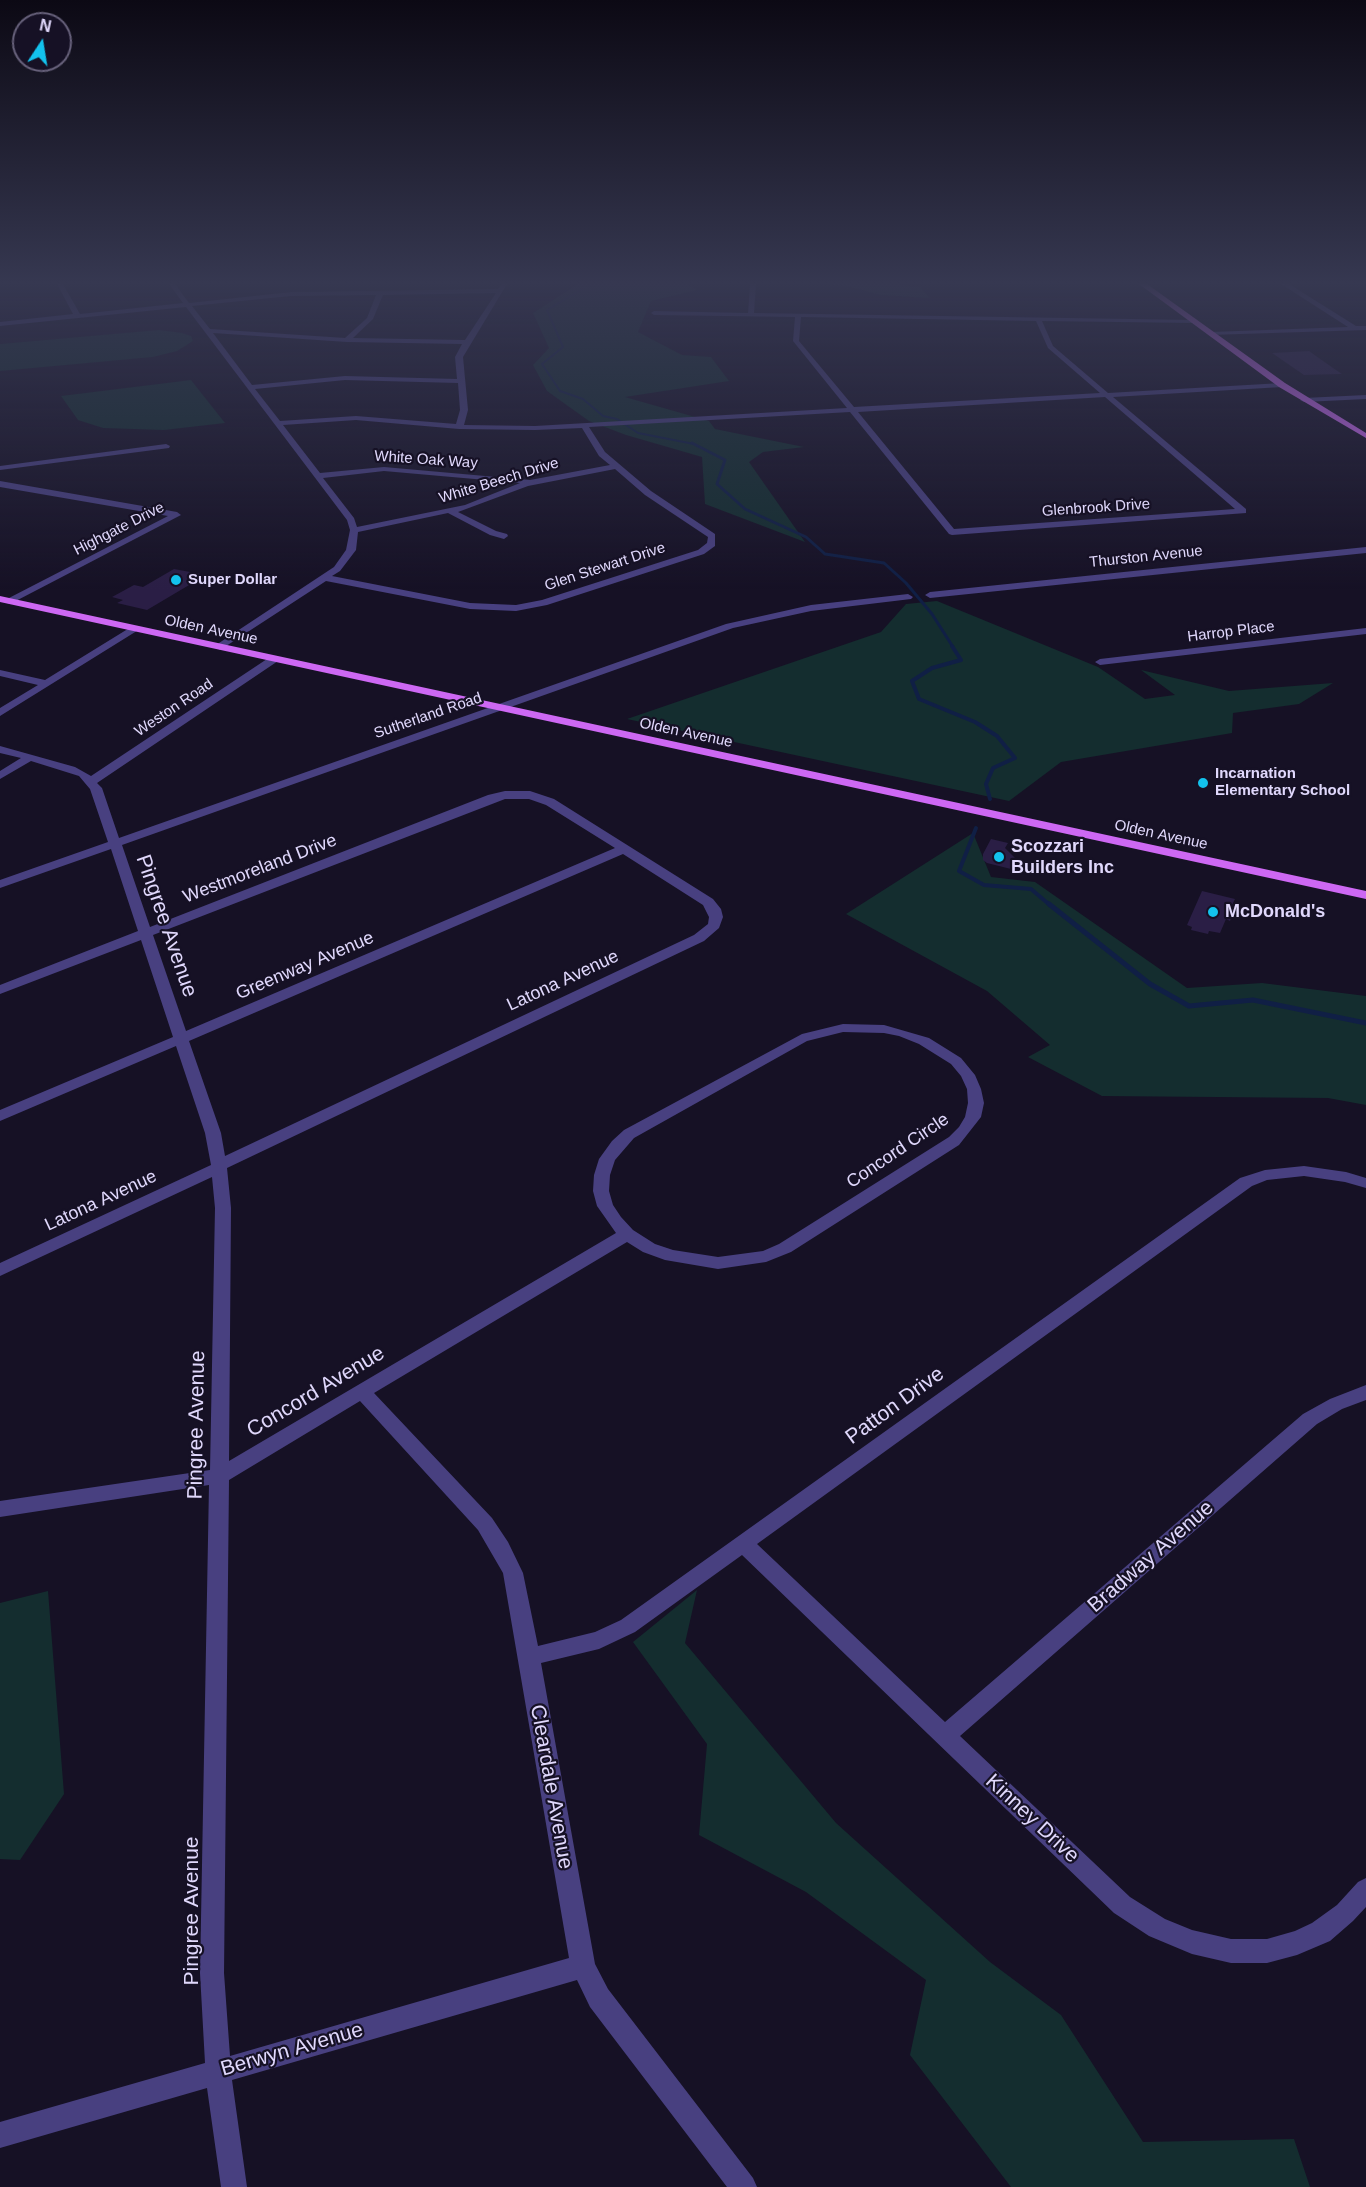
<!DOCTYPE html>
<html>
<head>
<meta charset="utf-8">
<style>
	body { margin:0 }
	#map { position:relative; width:1366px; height:2187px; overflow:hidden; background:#161125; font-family:Arial,sans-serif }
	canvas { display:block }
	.north { position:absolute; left:12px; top:12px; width:60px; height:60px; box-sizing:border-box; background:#161125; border:2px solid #67617b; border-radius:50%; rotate:12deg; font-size:16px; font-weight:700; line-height:24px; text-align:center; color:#e0d8fc }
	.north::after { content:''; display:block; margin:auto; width:21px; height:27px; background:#13c2ed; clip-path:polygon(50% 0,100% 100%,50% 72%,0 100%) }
</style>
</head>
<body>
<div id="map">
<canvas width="1366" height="2187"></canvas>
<div class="north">N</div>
</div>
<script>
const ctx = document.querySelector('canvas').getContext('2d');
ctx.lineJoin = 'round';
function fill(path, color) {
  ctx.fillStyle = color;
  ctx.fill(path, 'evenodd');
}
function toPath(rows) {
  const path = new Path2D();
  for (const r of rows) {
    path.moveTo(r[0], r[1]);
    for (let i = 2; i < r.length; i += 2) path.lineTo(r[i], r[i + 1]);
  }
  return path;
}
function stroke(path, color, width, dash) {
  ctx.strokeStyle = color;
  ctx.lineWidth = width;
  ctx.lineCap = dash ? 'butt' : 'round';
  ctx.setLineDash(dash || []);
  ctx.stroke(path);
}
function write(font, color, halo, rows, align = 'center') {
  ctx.font = font + ' Arial,sans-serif';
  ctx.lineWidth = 4.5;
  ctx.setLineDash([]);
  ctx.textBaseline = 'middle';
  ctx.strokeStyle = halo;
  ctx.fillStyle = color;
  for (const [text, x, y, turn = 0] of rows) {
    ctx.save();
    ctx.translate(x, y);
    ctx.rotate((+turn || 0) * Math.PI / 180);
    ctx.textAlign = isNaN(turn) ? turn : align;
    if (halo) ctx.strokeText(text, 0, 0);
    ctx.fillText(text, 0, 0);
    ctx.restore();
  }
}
const green = toPath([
	[578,284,686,284,697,290,651,301,638,332,682,355,711,357,729,381,625,397,709,421,715,429,804,447,763,452,749,462,805,542,705,504,702,457,626,435,589,421,547,391,533,365,549,348,533,313],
	[829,284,891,284,920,287,930,298,881,295,847,286],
	[159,330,182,333,191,336,193,341,177,351,153,357,0,371,0,344],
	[191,380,225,423,164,430,103,428,78,420,61,396],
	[937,601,1098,667,1145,699,1175,695,1141,670,1229,691,1333,683,1299,704,1233,713,1232,733,1061,762,1009,801,627,719,881,632,906,604],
	[973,833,991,877,1035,882,1187,988,1262,983,1366,996,1366,1105,1328,1098,1102,1096,1028,1057,1050,1045,987,991,846,914],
	[697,1590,685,1643,836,1823,990,1962,1061,2015,1143,2142,1294,2139,1310,2187,1011,2187,910,2055,926,1980,806,1892,699,1835,707,1744,633,1642],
	[48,1591,64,1794,20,1860,0,1859,0,1603]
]);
const streamFar3 = toPath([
	[591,284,547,310,563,347,542,364,560,391,583,399,603,416,617,419,638,433,694,444]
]);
const streamFar2 = toPath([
	[692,443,725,460,717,484,745,509,806,537,825,554,884,563,906,583,932,614,953,647]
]);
const streamFar1 = toPath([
	[952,646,961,660,932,668,912,681,919,699,975,722,997,736,1015,758,993,768,986,784,990,799],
	[976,828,959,871,984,885,1031,889,1051,906]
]);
const stream = toPath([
	[1049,904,1150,984,1189,1006,1253,1000,1366,1023]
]);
const building = toPath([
	[1309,351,1333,368,1342,374,1304,375,1272,353],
	[174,569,206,575,147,610,117,603,123,600,112,597,134,585,143,587],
	[991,839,1008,843,1005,848,1031,874,987,863,983,860,983,854],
	[1202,891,1235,899,1232,905,1235,906,1230,921,1226,919,1220,933,1209,931,1208,934,1191,930,1192,927,1187,925]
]);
const minor = toPath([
	[57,284,63,284,80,314,183,303,169,284,175,284,189,303,291,292,498,289,501,284,507,284,463,357,468,410,464,425,535,426,847,408,793,341,795,317,654,315,651,313,654,311,748,313,750,284,756,284,754,313,1193,320,1195,323,1042,321,1053,346,1108,393,1282,383,1286,385,1282,387,1113,397,1246,509,1246,513,952,535,949,534,850,412,589,427,605,452,651,491,715,534,715,546,704,554,547,605,516,611,470,609,326,581,220,650,215,647,216,645,334,567,346,550,350,530,347,520,186,307,0,326,0,322,73,314,57,284],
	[496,293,465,340,353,338,373,319,383,295,496,293],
	[376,295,367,318,345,338,210,329,192,306,291,296,376,295],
	[801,317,1036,321,1048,348,1100,393,854,407,799,341,801,317],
	[213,333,347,342,462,344,455,357,457,379,345,376,252,385,213,333],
	[345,380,458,383,460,410,456,424,356,416,280,421,255,389,345,380],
	[1105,397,1235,509,954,529,858,412,1105,397],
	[356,420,459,429,535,430,582,428,599,456,610,465,530,480,384,467,320,473,283,425,356,420],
	[615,469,645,495,708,537,707,543,698,550,542,600,516,605,470,603,332,576,340,571,356,550,358,532,448,513,490,535,504,539,508,536,507,534,496,531,458,512,528,486,615,469],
	[384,471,520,483,465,505,357,527,354,518,323,478,384,471],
	[1281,284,1289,284,1356,326,1366,326,1366,330,1209,335,1211,332,1348,327,1281,284],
	[1366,395,1366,399,1304,402,1300,400,1304,398,1366,395],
	[166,444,170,446,169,448,0,470,0,466,166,444],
	[0,481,177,512,181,515,10,604,7,603,7,599,168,516,0,487,0,481],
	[1366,547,1366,553,930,598,925,595,930,592,1366,547],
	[908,594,913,597,911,599,811,611,733,628,122,845,150,927,488,795,505,791,530,791,554,799,713,899,721,909,723,917,719,928,704,941,227,1168,231,1208,229,1461,616,1233,597,1206,593,1191,594,1175,599,1159,612,1141,624,1130,802,1034,843,1024,884,1025,929,1038,961,1058,975,1075,981,1089,984,1103,981,1117,959,1145,791,1252,766,1262,718,1269,665,1260,643,1252,627,1242,374,1393,492,1518,508,1542,523,1573,538,1646,595,1632,621,1620,1240,1178,1265,1170,1304,1166,1346,1172,1366,1178,1366,1188,1345,1182,1304,1176,1267,1180,1252,1186,757,1544,945,1722,1303,1414,1330,1399,1366,1385,1366,1400,1342,1409,1317,1424,960,1736,1130,1897,1165,1919,1192,1930,1231,1939,1267,1939,1295,1931,1312,1923,1337,1905,1358,1882,1366,1878,1366,1907,1353,1921,1330,1941,1297,1955,1267,1963,1231,1963,1192,1954,1149,1936,1114,1913,742,1555,635,1632,599,1649,541,1663,595,1964,608,1989,753,2178,757,2187,727,2187,590,2007,577,1980,232,2080,247,2187,221,2187,207,2088,0,2148,0,2122,205,2063,200,1973,209,1485,0,1517,0,1501,210,1470,215,1208,212,1177,0,1276,0,1263,211,1165,205,1133,176,1046,0,1121,0,1110,173,1037,141,940,0,994,0,985,138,931,111,849,0,888,0,880,108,842,90,789,79,776,31,761,0,779,0,771,21,758,0,753,0,746,75,767,91,776,270,657,278,657,278,661,97,783,102,788,119,838,726,624,811,605,908,594],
	[505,799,529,799,546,805,615,848,186,1031,153,935,505,799],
	[623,854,703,905,709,917,708,924,694,935,225,1156,221,1133,189,1041,623,854],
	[843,1032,884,1033,899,1036,919,1044,951,1064,961,1076,967,1089,968,1103,965,1117,959,1127,949,1137,779,1244,763,1251,718,1257,673,1250,655,1244,633,1230,621,1217,613,1205,609,1191,610,1175,615,1160,634,1138,807,1041,843,1032],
	[360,1401,478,1530,503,1573,569,1958,230,2056,224,1973,229,1480,360,1401],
	[131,627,140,629,0,716,0,708,38,685,0,676,0,670,45,680,131,627],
	[1366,628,1366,634,1100,665,1095,662,1100,659,1366,628]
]);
const major = toPath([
	[1139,284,1147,284,1285,383,1366,433,1366,438,1279,387,1139,284],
	[0,596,1366,891,1366,899,0,602,0,596]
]);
const markers = [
	[176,580,6,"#13c2ed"],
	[1203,783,6,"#13c2ed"],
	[999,857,6,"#13c2ed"],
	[1213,912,6,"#13c2ed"]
];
const farStreetnames = [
	["White Oak Way",426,460,4],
	["White Beech Drive",499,481,-17],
	["Glenbrook Drive",1096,508,-4],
	["Highgate Drive",119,529,-27],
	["Thurston Avenue",1146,557,-6],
	["Glen Stewart Drive",605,567,-18],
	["Olden Avenue",211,630,12],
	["Harrop Place",1231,632,-7],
	["Weston Road",174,708,-34],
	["Sutherland Road",428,716,-19],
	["Olden Avenue",686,733,12],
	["Olden Avenue",1161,835,12]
];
const farPoinames = [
	["Super Dollar",188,580],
	["Incarnation",1215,774],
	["Elementary School",1215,791]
];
const poiNames = [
	["Scozzari",1011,847],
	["Builders Inc",1011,868],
	["McDonald's",1225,912]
];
const streetNames = [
	["Westmoreland Drive",260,869,-21],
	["Greenway Avenue",305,966,-23],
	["Latona Avenue",563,981,-25],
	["Concord Circle",898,1151,-34],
	["Latona Avenue",101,1201,-25]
];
const nearStreetnames = [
	["Pingree Avenue",166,926,71],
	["Concord Avenue",316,1392,-31],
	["Patton Drive",895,1406,-36],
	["Pingree Avenue",197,1425,-89],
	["Bradway Avenue",1151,1557,-41],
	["Cleardale Avenue",551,1787,80],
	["Kinney Drive",1032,1819,43],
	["Pingree Avenue",192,1911,-90],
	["Berwyn Avenue",292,2050,-16]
];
fill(green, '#142d2f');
stroke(streamFar3, '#101f45', 2);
stroke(streamFar2, '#101f45', 3);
stroke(streamFar1, '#101f45', 4);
stroke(stream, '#101f45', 5);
fill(building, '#2a1e45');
fill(minor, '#484080');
fill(major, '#cd68f3');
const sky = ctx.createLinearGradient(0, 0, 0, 590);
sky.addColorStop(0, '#0c0914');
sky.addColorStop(0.48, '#363851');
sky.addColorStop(1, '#36385100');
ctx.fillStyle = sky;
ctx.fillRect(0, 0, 1366, 590);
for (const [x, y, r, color] of markers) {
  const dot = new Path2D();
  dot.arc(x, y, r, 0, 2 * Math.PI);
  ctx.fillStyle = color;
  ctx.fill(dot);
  stroke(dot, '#161125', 2);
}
write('15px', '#e0d8fc', '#161125', farStreetnames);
write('bold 15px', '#e0d8fc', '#161125', farPoinames, 'left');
write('bold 18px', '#e0d8fc', '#161125', poiNames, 'left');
write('18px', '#e0d8fc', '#161125', streetNames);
write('21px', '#e0d8fc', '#161125', nearStreetnames);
</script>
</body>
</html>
